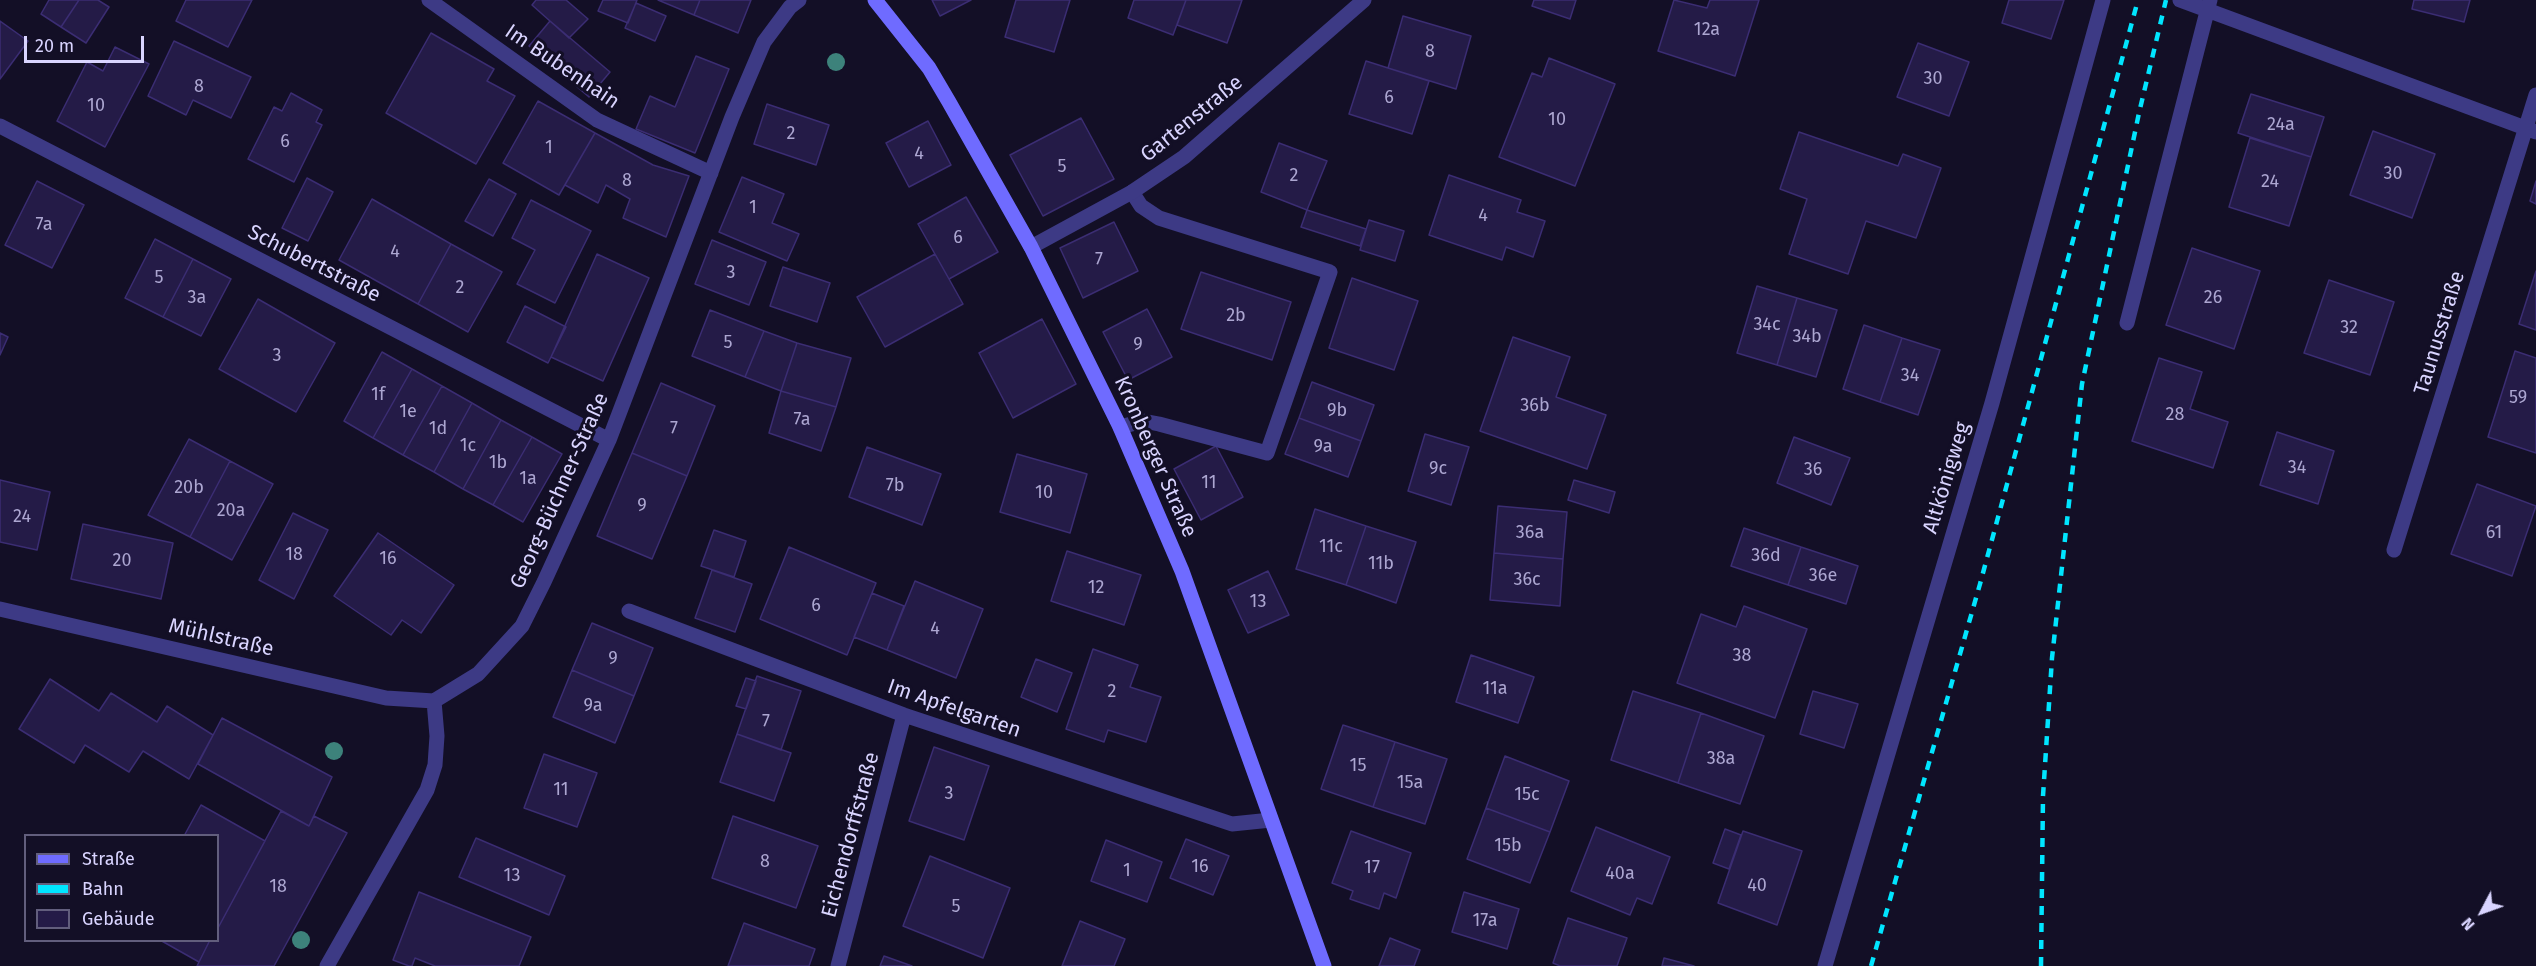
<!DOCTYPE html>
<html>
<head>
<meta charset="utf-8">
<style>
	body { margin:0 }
	#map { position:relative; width:2536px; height:966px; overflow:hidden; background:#130f26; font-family:"Fira Sans",sans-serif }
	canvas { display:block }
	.legend { position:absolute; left:24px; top:834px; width:195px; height:108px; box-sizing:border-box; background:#130f26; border:2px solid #625e7d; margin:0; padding:8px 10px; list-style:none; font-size:18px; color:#d9d4ff }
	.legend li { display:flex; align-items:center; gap:12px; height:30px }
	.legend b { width:30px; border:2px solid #625e7d }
	.north { position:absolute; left:2452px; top:882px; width:60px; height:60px; -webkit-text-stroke:4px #130f26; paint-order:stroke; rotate:229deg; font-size:16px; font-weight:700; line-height:24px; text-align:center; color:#d9d4ff }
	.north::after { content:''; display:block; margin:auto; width:21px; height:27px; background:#d9d4ff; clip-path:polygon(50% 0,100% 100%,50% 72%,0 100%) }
	.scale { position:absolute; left:24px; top:36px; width:120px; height:27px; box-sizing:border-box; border:3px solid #d9d4ff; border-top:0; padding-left:8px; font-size:18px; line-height:21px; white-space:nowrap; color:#d9d4ff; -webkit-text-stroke:4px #130f26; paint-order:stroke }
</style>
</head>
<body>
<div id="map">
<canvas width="2536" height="966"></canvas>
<ul class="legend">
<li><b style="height:8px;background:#6f6bff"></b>Straße</li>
<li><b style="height:8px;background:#00e5ff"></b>Bahn</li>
<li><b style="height:16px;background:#241b47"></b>Gebäude</li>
</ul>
<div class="north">N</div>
<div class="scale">20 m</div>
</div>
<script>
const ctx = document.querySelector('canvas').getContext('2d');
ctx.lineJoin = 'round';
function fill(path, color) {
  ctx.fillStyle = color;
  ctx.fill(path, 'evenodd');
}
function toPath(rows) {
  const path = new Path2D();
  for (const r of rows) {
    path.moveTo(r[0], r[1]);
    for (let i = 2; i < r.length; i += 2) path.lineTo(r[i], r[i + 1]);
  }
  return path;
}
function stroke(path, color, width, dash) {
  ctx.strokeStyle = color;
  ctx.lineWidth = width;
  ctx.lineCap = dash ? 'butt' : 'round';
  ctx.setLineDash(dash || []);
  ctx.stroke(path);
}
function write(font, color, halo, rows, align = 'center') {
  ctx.font = font + ' "Fira Sans",sans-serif';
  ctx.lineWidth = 6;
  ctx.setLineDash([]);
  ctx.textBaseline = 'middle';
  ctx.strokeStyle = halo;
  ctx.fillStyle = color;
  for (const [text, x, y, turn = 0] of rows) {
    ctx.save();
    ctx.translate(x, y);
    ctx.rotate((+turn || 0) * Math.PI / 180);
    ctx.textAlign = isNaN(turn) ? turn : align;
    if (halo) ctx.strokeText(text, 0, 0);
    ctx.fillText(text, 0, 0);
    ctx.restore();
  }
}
const building = toPath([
	[49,0,79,0,61,27,41,14,49,0],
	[79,0,98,0,109,7,86,43,61,27,79,0],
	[186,0,252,0,228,47,176,21,186,0],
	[536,0,566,0,588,19,569,38,532,5,536,0],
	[603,0,637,0,628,23,598,11,603,0],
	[658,0,700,0,694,15,658,0],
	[700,0,751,0,738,33,694,15,700,0],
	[932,0,971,0,940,16,932,0],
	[1016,0,1070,0,1054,52,1005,37,1016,0],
	[1134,0,1186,0,1173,35,1128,18,1134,0],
	[1186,0,1242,0,1227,43,1177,25,1186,0],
	[1534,0,1576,0,1570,19,1532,6,1534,0],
	[1674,0,1707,8,1710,0,1759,0,1735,76,1658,51,1674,0],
	[2009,0,2064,0,2051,39,2002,23,2009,0],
	[2414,0,2470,0,2464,22,2412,9,2414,0],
	[636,3,666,16,655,41,625,28,636,3],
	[1403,16,1471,36,1456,89,1388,68,1403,16],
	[0,21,28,41,0,79,0,21],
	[550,21,610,72,589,97,529,46,550,21],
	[431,33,494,69,487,81,515,96,476,164,386,113,431,33],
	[174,41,251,77,231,118,193,100,186,115,148,96,174,41],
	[1918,43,1969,62,1949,116,1897,97,1918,43],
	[115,47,149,64,105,147,57,121,87,62,103,71,115,47],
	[696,56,729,69,695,153,636,129,650,96,675,107,696,56],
	[1549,58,1615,84,1575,186,1499,157,1532,73,1542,77,1549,58],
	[1366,61,1429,81,1412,134,1349,114,1366,61],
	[291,93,322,110,316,122,322,125,294,182,248,159,274,107,282,111,291,93],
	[2251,94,2324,117,2311,157,2238,133,2251,94],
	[538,101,595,133,559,195,503,163,538,101],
	[767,104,829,125,816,165,754,144,767,104],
	[1081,118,1114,179,1043,216,1010,155,1081,118],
	[928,121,951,165,909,187,886,143,928,121],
	[2373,131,2435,154,2412,218,2350,195,2373,131],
	[1799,132,1898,166,1903,154,1941,168,1916,238,1866,221,1848,274,1789,254,1807,199,1780,189,1799,132],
	[595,133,653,165,689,176,666,237,623,218,630,199,606,185,598,203,565,185,595,133],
	[2250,138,2311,157,2289,226,2229,207,2250,138],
	[1279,143,1327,161,1307,210,1261,192,1279,143],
	[1449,175,1521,200,1517,212,1545,221,1533,257,1506,247,1502,260,1429,235,1449,175],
	[742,177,784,194,772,223,799,234,787,261,719,232,742,177],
	[307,178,333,192,308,241,282,228,307,178],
	[489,179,516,194,493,236,465,221,489,179],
	[37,181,84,205,52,268,5,245,37,181],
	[2536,181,2536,204,2530,201,2536,181],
	[966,197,998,252,949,279,918,224,966,197],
	[372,199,451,244,418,304,339,260,372,199],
	[531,200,591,231,555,303,517,284,535,250,512,238,531,200],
	[1307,210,1366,229,1360,246,1301,227,1307,210],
	[1369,220,1404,231,1395,261,1360,250,1369,220],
	[1114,222,1138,271,1083,298,1060,248,1114,222],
	[155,239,193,259,163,317,125,298,155,239],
	[712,240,766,262,749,305,695,284,712,240],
	[451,244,502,272,468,332,418,304,451,244],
	[2192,248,2260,271,2234,349,2166,325,2192,248],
	[597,254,649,278,603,381,551,357,597,254],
	[935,254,963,304,885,347,857,297,935,254],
	[193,259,231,279,201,336,163,317,193,259],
	[783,267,830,283,817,322,770,306,783,267],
	[2536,271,2536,330,2519,324,2536,271],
	[1201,272,1291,302,1272,360,1181,329,1201,272],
	[1352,278,1418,301,1394,370,1329,348,1352,278],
	[2329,280,2394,302,2370,375,2304,353,2329,280],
	[1757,286,1797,298,1777,365,1737,353,1757,286],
	[1797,298,1837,310,1816,377,1777,365,1797,298],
	[258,299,335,343,296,412,219,369,258,299],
	[525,306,566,327,548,363,507,342,525,306],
	[1147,309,1172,357,1128,380,1103,332,1147,309],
	[710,310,764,331,745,377,692,356,710,310],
	[1042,319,1076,384,1013,418,979,353,1042,319],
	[1864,325,1902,338,1880,402,1843,389,1864,325],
	[764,331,797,343,781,391,745,377,764,331],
	[0,333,8,337,0,355,0,333],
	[1513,337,1570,357,1556,397,1606,415,1587,469,1480,431,1513,337],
	[1902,338,1940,350,1918,415,1880,402,1902,338],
	[797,343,851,358,836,407,781,391,797,343],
	[2515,351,2536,358,2536,453,2488,437,2515,351],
	[382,352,412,369,373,438,344,421,382,352],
	[2159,358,2202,372,2190,409,2228,422,2213,468,2132,441,2159,358],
	[412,369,442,386,403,455,373,438,412,369],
	[1312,382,1374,405,1361,441,1299,418,1312,382],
	[661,383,715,406,687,476,632,453,661,383],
	[442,386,472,403,434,472,403,455,442,386],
	[781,391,836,407,821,451,769,433,781,391],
	[472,403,501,420,463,489,434,472,472,403],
	[1299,418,1361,441,1348,477,1285,454,1299,418],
	[501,420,532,437,493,505,463,489,501,420],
	[2277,432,2334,451,2318,504,2260,485,2277,432],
	[1425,434,1469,447,1451,505,1408,491,1425,434],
	[532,437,562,454,523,522,493,505,532,437],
	[1794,437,1850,458,1831,505,1777,483,1794,437],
	[189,439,230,461,190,537,148,515,189,439],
	[1216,446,1243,497,1201,520,1174,469,1216,446],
	[867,447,941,474,922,525,849,497,867,447],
	[632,453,687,476,652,559,597,536,632,453],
	[1017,454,1087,474,1070,533,1000,512,1017,454],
	[230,461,273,484,232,560,190,537,230,461],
	[0,480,50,492,37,550,0,542,0,480],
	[1574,480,1615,492,1609,513,1568,500,1574,480],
	[2477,484,2536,506,2512,576,2451,554,2477,484],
	[1498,506,1567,512,1563,559,1494,553,1498,506],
	[1315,509,1366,526,1346,585,1296,569,1315,509],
	[293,513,328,530,294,599,259,580,293,513],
	[83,524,173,543,161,599,71,579,83,524],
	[1366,526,1416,542,1396,603,1346,585,1366,526],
	[1744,528,1801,547,1788,585,1731,566,1744,528],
	[714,530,746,541,734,577,701,566,714,530],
	[378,533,454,585,421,633,402,620,391,635,334,596,378,533],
	[789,547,876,583,847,655,760,619,789,547],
	[1801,547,1858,566,1846,604,1788,585,1801,547],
	[1067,551,1141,575,1124,625,1051,601,1067,551],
	[1494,553,1563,559,1560,606,1490,600,1494,553],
	[712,570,752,584,735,632,695,618,712,570],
	[1268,571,1289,615,1248,633,1228,590,1268,571],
	[915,581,983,609,956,678,887,650,915,581],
	[872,593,904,606,887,650,854,637,872,593],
	[1744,606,1807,629,1775,718,1677,683,1701,614,1736,627,1744,606],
	[592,623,653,648,634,696,572,670,592,623],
	[1093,649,1138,665,1130,687,1161,697,1146,742,1108,730,1104,742,1066,729,1093,649],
	[1471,655,1534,677,1518,723,1456,702,1471,655],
	[1036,659,1072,673,1057,712,1021,697,1036,659],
	[572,670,634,696,615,743,553,717,572,670],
	[757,676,801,691,781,750,737,734,757,676],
	[746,678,756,681,746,709,736,706,746,678],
	[50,679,99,711,111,693,157,722,167,706,213,735,189,779,143,751,129,772,85,745,74,763,19,729,50,679],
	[1633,691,1701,713,1678,783,1611,760,1633,691],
	[1813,691,1858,704,1844,748,1800,734,1813,691],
	[1701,713,1764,736,1740,804,1678,783,1701,713],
	[222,718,332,777,309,826,198,764,222,718],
	[1343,725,1395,742,1373,807,1321,789,1343,725],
	[737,734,791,753,774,801,720,782,737,734],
	[1395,742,1447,759,1425,824,1373,807,1395,742],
	[934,747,989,766,964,840,909,821,934,747],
	[544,754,597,773,577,827,524,808,544,754],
	[1505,756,1569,781,1550,832,1486,808,1505,756],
	[201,805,265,841,218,928,218,836,184,836,201,805],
	[1486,808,1550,832,1530,883,1467,859,1486,808],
	[281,811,309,826,314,816,347,833,274,966,197,966,210,940,218,940,218,928,281,811],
	[733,816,818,846,796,908,712,878,733,816],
	[1596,827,1670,857,1652,904,1637,898,1630,915,1571,891,1596,827],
	[1725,829,1741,835,1729,869,1713,863,1725,829],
	[1351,831,1411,853,1396,898,1384,893,1379,909,1350,899,1353,891,1332,883,1351,831],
	[1743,831,1802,851,1777,925,1718,903,1743,831],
	[476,838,565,876,549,915,459,877,476,838],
	[1186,839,1229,856,1213,895,1170,878,1186,839],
	[1106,840,1162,862,1147,902,1091,881,1106,840],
	[930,856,1010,888,983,958,903,926,930,856],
	[419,892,531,937,519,966,435,966,415,958,412,966,409,966,393,960,419,892],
	[1464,892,1519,909,1507,949,1452,932,1464,892],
	[1568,918,1627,938,1617,966,1560,966,1553,963,1568,918],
	[1080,921,1125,939,1114,966,1062,966,1080,921],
	[744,923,815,949,809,966,728,966,744,923],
	[1390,938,1420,950,1414,966,1379,966,1390,938],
	[160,940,210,940,199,962,160,940],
	[884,956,912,966,880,966,884,956],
	[1664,958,1694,966,1662,966,1664,958]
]);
const lane = toPath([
	[1120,427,1143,421,1159,424,1267,453,1330,272,1159,218,1141,206,1132,192]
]);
const street = toPath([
	[429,0,597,120,711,173],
	[2180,0,2536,132],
	[0,126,609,440],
	[1031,247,1132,192,1184,157,1364,0],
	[2127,323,2210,0],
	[2394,550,2536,95],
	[0,609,386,698,434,701,478,674,522,626,544,582,609,440,732,117,764,42,790,7,799,0],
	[629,611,904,715,1232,824,1271,820],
	[327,966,427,790,435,765,437,736,434,701],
	[838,966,904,715],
	[1825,966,1992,403,2103,0]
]);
const secondary = toPath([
	[875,0,929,68,949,102,1031,247,1120,427,1182,571,1324,966]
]);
const rail = toPath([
	[1871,966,1980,584,2138,0],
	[2041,966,2043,796,2052,658,2082,384,2139,113,2166,0]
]);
const trees = [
	[836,62],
	[334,751],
	[301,940]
];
const numberNames = [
	["12a",1707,30],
	["8",1430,52],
	["30",1933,79],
	["8",199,87],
	["6",1389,98],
	["10",96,106],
	["10",1557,120],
	["24a",2281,125],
	["2",791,134],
	["6",285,142],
	["1",549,148],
	["4",919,154],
	["5",1062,167],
	["30",2393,174],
	["2",1294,176],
	["8",627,181],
	["24",2270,182],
	["1",753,208],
	["4",1483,216],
	["7a",44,225],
	["6",958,238],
	["4",395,252],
	["7",1099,260],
	["3",731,273],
	["5",159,278],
	["2",460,288],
	["3a",197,298],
	["26",2213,298],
	["2b",1236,316],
	["34c",1767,325],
	["32",2349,328],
	["34b",1807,337],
	["5",728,343],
	["9",1138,345],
	["3",277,356],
	["34",1910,376],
	["1f",378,395],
	["59",2518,398],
	["36b",1535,406],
	["9b",1337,411],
	["1e",408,412],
	["28",2175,415],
	["7a",802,420],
	["1d",438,429],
	["7",674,429],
	["1c",468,446],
	["9a",1323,447],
	["1b",498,463],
	["34",2297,468],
	["9c",1438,469],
	["36",1813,470],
	["1a",528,479],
	["11",1209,483],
	["7b",895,486],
	["20b",189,488],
	["10",1044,493],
	["9",642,506],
	["20a",231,511],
	["24",22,517],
	["36a",1530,533],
	["61",2494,533],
	["11c",1331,547],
	["18",294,555],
	["36d",1766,556],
	["16",388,559],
	["20",122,561],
	["11b",1381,564],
	["36e",1823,576],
	["36c",1527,580],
	["12",1096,588],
	["13",1258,602],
	["6",816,606],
	["4",935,629],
	["38",1742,656],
	["9",613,659],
	["11a",1495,689],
	["2",1112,692],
	["9a",593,706],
	["7",766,722],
	["38a",1721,759],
	["15",1358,766],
	["15a",1410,783],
	["11",561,790],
	["3",949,794],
	["15c",1527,795],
	["15b",1508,846],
	["8",765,862],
	["16",1200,867],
	["17",1372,868],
	["1",1127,871],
	["40a",1620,874],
	["13",512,876],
	["40",1757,886],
	["18",278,887],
	["5",956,907],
	["17a",1485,921]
];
const streetNames = [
	["Im Bubenhain",562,67,34],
	["Gartenstraße",1192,119,-39],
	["Schubertstraße",314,264,27],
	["Taunusstraße",2440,333,-73],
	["Kronberger Straße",1155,457,66],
	["Altkönigweg",1947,478,-73],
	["Georg-Büchner-Straße",560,491,-66],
	["Mühlstraße",221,638,13],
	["Im Apfelgarten",954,709,19],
	["Eichendorffstraße",851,835,-75]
];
fill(building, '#241b47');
stroke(building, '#3b2d73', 1.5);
stroke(lane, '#3d3a85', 15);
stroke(street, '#3d3a85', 15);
stroke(secondary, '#6f6bff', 15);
stroke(rail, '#00e5ff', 4.5, [9, 8]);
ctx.fillStyle = '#3d827b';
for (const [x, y] of trees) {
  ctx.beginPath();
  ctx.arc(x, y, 9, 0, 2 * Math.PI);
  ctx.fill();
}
write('18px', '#aca6d1', null, numberNames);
write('21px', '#d9d4ff', '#130f26', streetNames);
</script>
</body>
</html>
